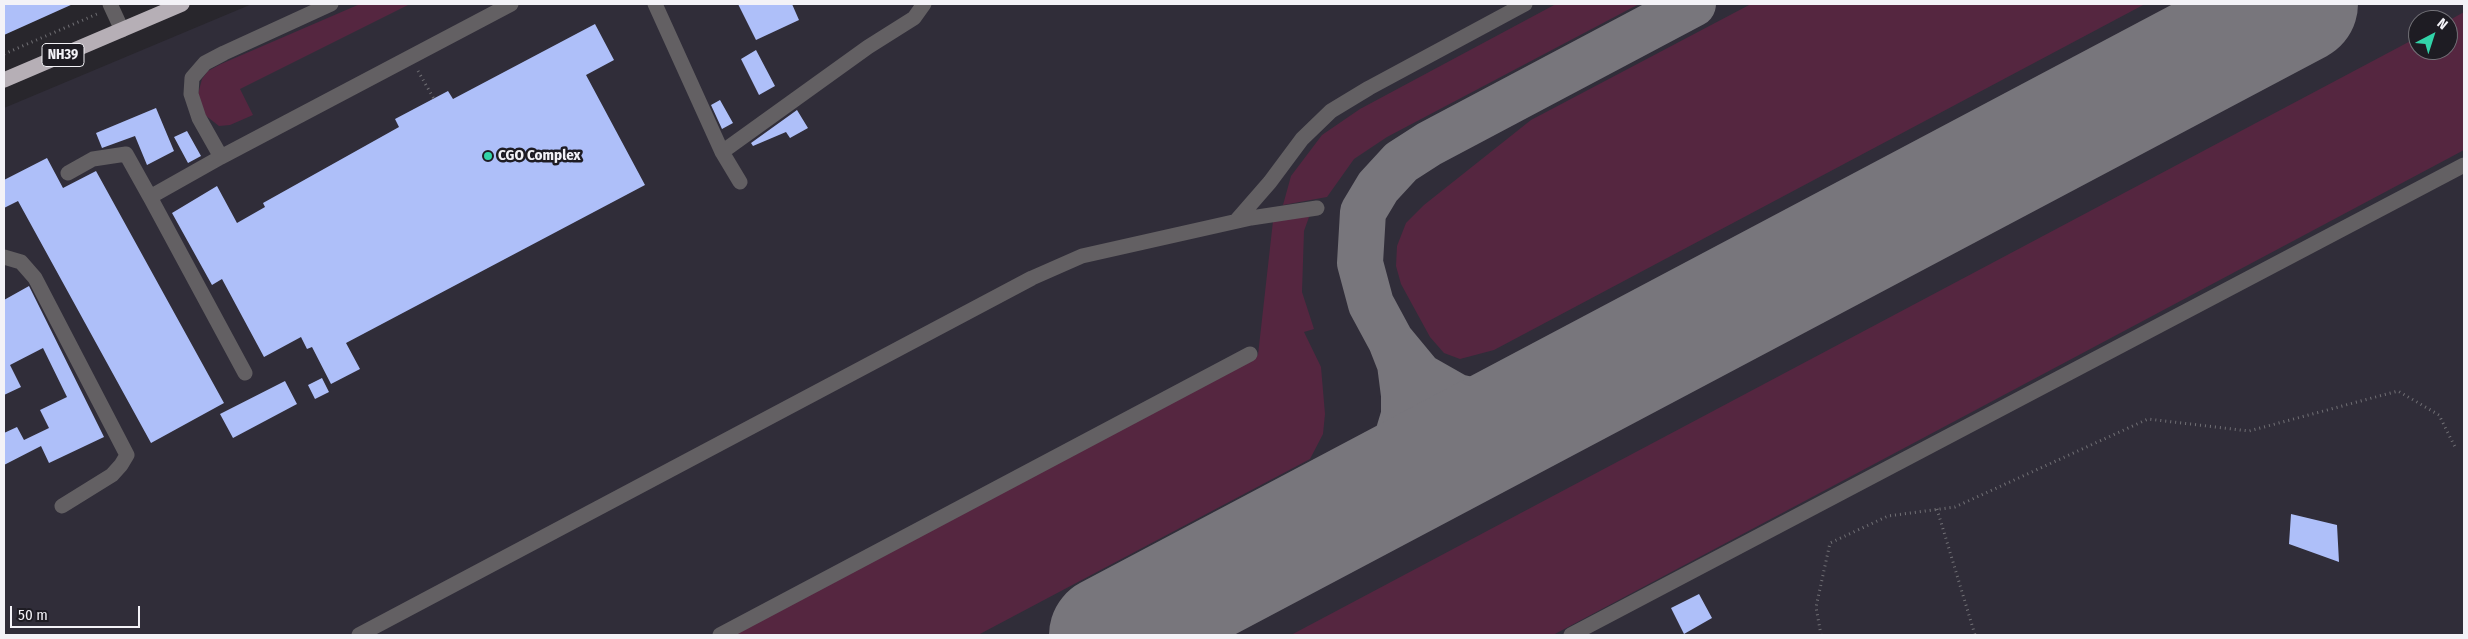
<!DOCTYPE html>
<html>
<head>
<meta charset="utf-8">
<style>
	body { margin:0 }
	#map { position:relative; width:2468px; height:639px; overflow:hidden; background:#28262c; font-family:"Fira Sans Condensed",sans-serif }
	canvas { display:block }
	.frame { position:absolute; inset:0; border:5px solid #f3f2f7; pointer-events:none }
	.north { position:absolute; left:2408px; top:10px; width:50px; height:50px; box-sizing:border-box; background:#1e1c23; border:1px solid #737278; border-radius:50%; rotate:40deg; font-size:14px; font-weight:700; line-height:20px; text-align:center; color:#f3f2f7 }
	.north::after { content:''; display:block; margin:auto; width:18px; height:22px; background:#32d4a9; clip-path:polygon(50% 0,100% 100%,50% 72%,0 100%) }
	.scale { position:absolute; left:10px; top:606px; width:130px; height:22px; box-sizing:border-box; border:2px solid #f3f2f7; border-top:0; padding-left:6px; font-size:15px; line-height:18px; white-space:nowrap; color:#f3f2f7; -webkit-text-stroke:4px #1e1c23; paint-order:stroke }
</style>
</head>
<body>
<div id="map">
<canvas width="2468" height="639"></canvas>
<div class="frame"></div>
<div class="north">N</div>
<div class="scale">50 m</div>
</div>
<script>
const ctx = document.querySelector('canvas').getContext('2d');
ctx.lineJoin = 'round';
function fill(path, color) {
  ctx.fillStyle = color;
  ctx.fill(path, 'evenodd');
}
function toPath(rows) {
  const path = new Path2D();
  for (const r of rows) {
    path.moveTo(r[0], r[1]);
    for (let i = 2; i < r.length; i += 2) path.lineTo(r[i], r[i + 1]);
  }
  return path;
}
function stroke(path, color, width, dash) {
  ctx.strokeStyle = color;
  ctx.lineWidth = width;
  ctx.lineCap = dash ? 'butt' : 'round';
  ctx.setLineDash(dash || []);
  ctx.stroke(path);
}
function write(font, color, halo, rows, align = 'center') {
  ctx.font = font + ' "Fira Sans Condensed",sans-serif';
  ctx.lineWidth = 5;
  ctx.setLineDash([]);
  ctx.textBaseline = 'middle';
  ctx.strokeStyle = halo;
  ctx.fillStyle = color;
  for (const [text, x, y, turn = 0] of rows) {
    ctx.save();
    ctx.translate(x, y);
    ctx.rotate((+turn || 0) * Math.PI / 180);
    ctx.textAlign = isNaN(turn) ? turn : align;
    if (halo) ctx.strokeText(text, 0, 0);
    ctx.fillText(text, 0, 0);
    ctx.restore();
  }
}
const built = toPath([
	[252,4,2464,4,2464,635,4,635,4,108],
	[2418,20,2448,20,2448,50,2418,50]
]);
const green = toPath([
	[360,4,410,4,240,89,253,115,230,125,219,126,205,115,197,98,202,79,208,71,221,64],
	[1556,4,1639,4,1387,137,1354,159,1327,197,1283,205,1291,176,1322,135,1360,109],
	[1751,4,2145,4,1494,350,1460,359,1444,353,1430,337,1401,284,1396,266,1397,246,1406,223,1424,205,1531,120],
	[2464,12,2464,150,1553,635,1291,635,2418,37,2418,50,2448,50,2448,21],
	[1303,215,1309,217,1304,231,1302,292,1314,329,1304,332,1321,367,1325,414,1323,434,1310,459,978,635,725,635,1258,355,1273,221]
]);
const taxiway = toPath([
	[1391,341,1420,376,1457,397,1495,406,1526,404,1554,398],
	[1372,494,1395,445,1404,415,1404,395,1400,364,1391,341,1371,304,1360,263,1363,212,1378,187,1401,162,1429,144,1693,4]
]);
const runway = toPath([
	[1108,635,2299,4]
]);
const building = toPath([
	[4,4,73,4,4,35],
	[738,4,792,4,799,20,756,40],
	[595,24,614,60,586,75,645,185,346,343,360,369,331,384,312,347,307,349,301,337,264,357,222,279,212,285,172,213,217,186,237,223,265,207,263,203,399,127,395,119,448,91,453,99],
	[756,50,775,86,759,95,741,59],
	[720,100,733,123,722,129,711,105],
	[156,108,174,151,147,165,135,136,102,148,96,133],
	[797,110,808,128,790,138,786,132,753,146,751,143],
	[187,131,201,156,188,163,174,137],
	[47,158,63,188,96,171,224,403,151,443,18,201,4,208,4,180],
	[29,286,104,437,49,463,41,446,4,465,4,433,17,427,24,440,49,428,40,410,67,397,43,348,10,365,21,387,4,395,4,300],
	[322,378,329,392,315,399,308,385],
	[285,381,297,404,233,438,220,414],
	[2291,514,2337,525,2339,562,2289,544],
	[1699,594,1712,618,1684,634,1671,608]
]);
const path = toPath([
	[4,54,97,14],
	[418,71,434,99],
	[1937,509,1975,635],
	[1821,635,1816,607,1830,543,1888,516,1955,507,2148,419,2249,431,2398,391,2439,415,2455,447]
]);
const minor = toPath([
	[110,4,122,30],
	[331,4,224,53,205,63,192,78,191,94,199,118,221,157,511,4],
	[655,4,722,152,740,182],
	[722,152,868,47,914,18,924,4],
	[221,157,150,197,245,373],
	[68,173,93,159,126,154,150,197],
	[1236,221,1270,182,1302,139,1331,111,1369,88,1525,4],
	[4,257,21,262,35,278,127,455,121,465,112,475,62,506],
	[359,635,1032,278,1082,256,1251,218,1317,208],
	[720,635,1250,354],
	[1571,635,2464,165]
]);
const highway = toPath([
	[4,80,182,4]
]);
const markers = [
	[488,156,5,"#32d4a9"]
];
const shields = [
	[63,55,42]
];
const shieldNames = [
	["NH39",63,55]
];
const poiNames = [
	["CGO Complex",498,156]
];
fill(built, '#302d39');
fill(green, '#552640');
stroke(taxiway, '#78767c', 46);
stroke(runway, '#78767c', 118);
fill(building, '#aebff9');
stroke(path, '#717075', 3, [1, 4]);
stroke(minor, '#636063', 15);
stroke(highway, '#b6afb6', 15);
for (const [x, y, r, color] of markers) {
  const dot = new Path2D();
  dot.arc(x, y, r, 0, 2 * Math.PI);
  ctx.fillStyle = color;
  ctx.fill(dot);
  stroke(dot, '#1e1c23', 2);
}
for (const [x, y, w] of shields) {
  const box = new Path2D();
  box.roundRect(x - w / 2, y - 11.5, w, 23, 4);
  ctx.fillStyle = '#1e1c23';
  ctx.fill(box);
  stroke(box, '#f3f2f7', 1);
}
write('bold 14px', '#f3f2f7', null, shieldNames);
write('bold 15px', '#f3f2f7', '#1e1c23', poiNames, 'left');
</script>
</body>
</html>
